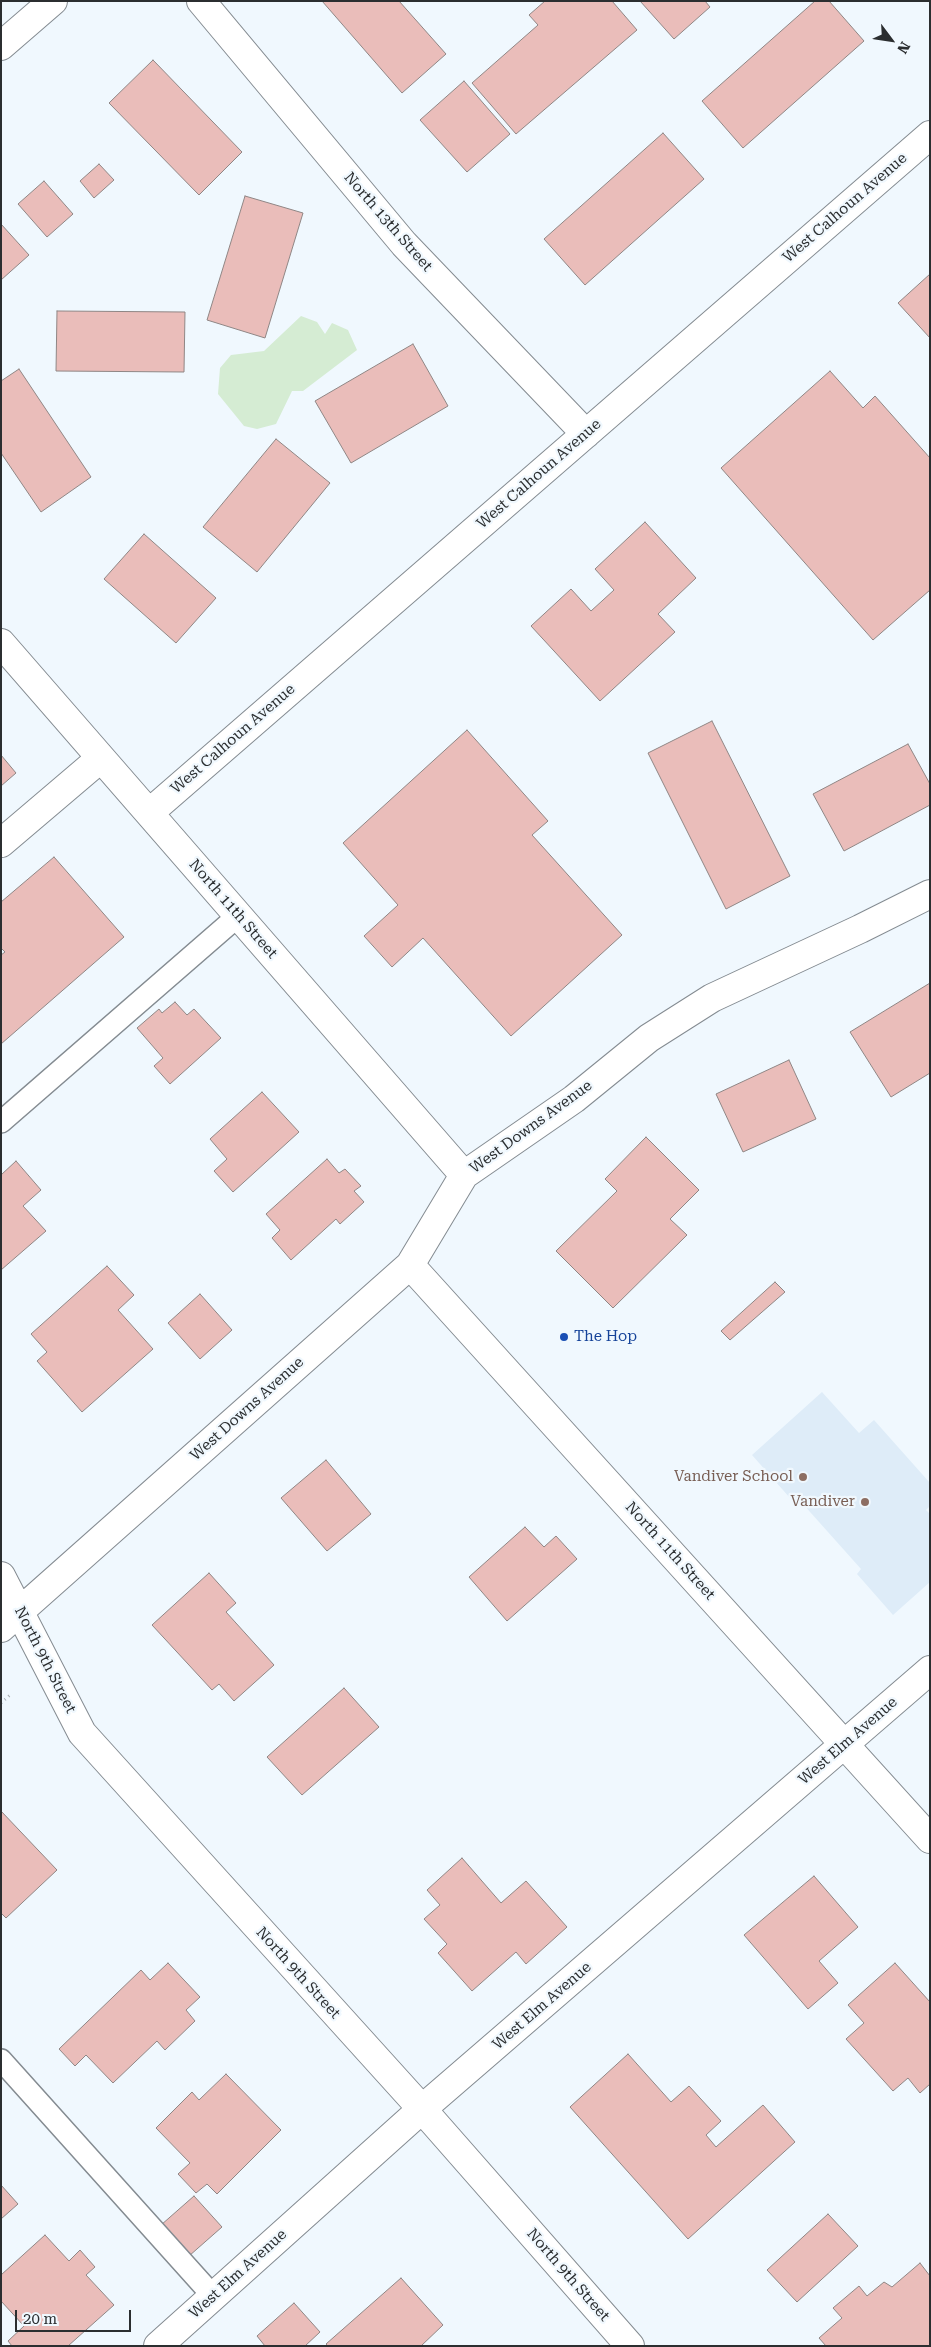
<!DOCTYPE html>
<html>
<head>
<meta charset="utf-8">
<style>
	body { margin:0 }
	#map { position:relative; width:931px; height:2347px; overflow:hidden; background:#f0f8fe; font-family:"Roboto Serif",serif }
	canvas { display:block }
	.frame { position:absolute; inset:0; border:2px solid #2b2e30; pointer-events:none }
	.north { position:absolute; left:866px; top:15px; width:50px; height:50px; -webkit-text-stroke:4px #f0f8fe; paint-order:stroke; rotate:121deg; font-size:14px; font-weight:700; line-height:20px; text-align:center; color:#2b2e30 }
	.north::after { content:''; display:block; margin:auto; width:18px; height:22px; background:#2b2e30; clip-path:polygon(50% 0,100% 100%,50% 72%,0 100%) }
	.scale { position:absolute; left:15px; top:2310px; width:116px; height:22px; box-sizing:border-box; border:2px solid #2b2e30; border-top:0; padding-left:6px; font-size:15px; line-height:18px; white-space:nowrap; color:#2b2e30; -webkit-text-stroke:4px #f0f8fe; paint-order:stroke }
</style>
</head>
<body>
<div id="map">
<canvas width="931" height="2347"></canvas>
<div class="frame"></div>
<div class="north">N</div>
<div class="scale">20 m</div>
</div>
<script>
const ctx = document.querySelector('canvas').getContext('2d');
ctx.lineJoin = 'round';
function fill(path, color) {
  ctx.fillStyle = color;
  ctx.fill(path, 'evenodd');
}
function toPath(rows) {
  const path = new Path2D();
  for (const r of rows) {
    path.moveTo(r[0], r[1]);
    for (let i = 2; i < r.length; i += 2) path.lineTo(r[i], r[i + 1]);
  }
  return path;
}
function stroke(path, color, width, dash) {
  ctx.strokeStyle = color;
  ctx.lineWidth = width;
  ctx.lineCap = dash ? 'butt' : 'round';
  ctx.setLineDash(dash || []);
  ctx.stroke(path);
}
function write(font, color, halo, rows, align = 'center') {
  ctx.font = font + ' "Roboto Serif",serif';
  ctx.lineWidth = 4.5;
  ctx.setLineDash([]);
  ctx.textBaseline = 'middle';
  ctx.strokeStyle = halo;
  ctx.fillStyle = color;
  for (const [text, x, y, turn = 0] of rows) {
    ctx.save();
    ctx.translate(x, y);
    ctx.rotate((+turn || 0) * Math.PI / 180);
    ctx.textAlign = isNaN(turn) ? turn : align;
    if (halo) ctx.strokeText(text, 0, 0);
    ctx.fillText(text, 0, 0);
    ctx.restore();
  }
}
const built = toPath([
	[822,1392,859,1433,874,1420,930,1483,930,1506,926,1510,930,1514,930,1582,893,1615,857,1574,861,1569,794,1494,790,1498,752,1455]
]);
const green = toPath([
	[301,316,317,322,325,334,332,323,348,330,357,350,303,391,292,391,276,424,257,429,244,426,218,394,220,368,231,355,264,351]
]);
const building = toPath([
	[322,1,399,1,446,54,402,93,322,1],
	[545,1,612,1,637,30,516,134,472,83,538,25,529,15,545,1],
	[640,1,705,1,710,7,674,39,640,1],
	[815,1,829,1,864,41,743,148,702,101,815,1],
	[153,60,242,152,199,195,109,103,153,60],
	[464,81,510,134,467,172,420,120,464,81],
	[663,133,704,179,585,285,544,239,663,133],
	[99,164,114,180,94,198,80,181,99,164],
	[44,181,73,214,47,237,18,204,44,181],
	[245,196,303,213,265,338,207,320,245,196],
	[1,224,29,255,1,280,1,224],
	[930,274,930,338,898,303,930,274],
	[57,311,185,312,184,372,56,371,57,311],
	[413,344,448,406,351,463,315,401,413,344],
	[19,369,91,477,41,512,1,453,1,381,19,369],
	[830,371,863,408,875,396,930,458,930,590,873,640,721,468,830,371],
	[276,439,330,483,257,572,203,527,276,439],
	[645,522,696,578,658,614,675,632,600,701,531,626,571,589,591,611,614,590,595,569,645,522],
	[144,534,216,598,176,643,104,579,144,534],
	[712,721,790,876,726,909,648,753,712,721],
	[467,730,548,821,532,835,622,935,511,1036,423,938,392,967,364,936,398,905,343,843,467,730],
	[908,744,930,784,930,805,844,851,813,794,908,744],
	[1,755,16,773,1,786,1,755],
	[54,857,124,937,1,1044,1,955,5,952,1,948,1,902,54,857],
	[930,983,930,1073,891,1097,850,1032,930,983],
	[175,1002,187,1015,194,1009,221,1038,170,1084,154,1066,163,1058,137,1028,159,1009,162,1013,175,1002],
	[789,1060,816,1119,743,1152,716,1094,789,1060],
	[262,1092,299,1132,233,1192,214,1171,227,1159,210,1139,262,1092],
	[646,1137,699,1190,670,1219,687,1235,613,1308,556,1251,617,1191,605,1179,646,1137],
	[327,1159,339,1173,345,1169,361,1186,354,1191,364,1202,340,1224,336,1219,291,1260,272,1238,280,1230,266,1214,327,1159],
	[16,1161,41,1190,23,1206,46,1231,1,1270,1,1175,16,1161],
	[107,1266,134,1295,118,1310,153,1349,82,1412,37,1361,47,1352,31,1334,107,1266],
	[775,1282,785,1292,730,1340,721,1331,775,1282],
	[200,1294,232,1330,200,1359,168,1323,200,1294],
	[326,1460,371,1514,327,1551,281,1498,326,1460],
	[525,1527,544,1547,556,1536,577,1559,507,1621,469,1577,525,1527],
	[209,1573,236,1603,226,1612,274,1665,234,1701,219,1684,212,1690,152,1625,209,1573],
	[344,1688,379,1727,302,1795,267,1757,344,1688],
	[1,1811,57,1870,6,1918,1,1913,1,1811],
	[462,1858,501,1903,526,1881,567,1927,526,1964,516,1952,472,1991,438,1953,447,1944,424,1919,440,1905,427,1890,462,1858],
	[814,1876,858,1927,819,1961,838,1983,808,2009,744,1935,814,1876],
	[168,1963,200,1997,186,2010,195,2021,165,2050,157,2041,113,2083,86,2055,75,2066,59,2049,141,1970,150,1980,168,1963],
	[895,1963,930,2002,930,2084,920,2093,908,2078,893,2091,846,2039,864,2023,848,2005,895,1963],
	[628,2054,671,2102,689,2086,721,2121,706,2135,716,2147,763,2105,795,2142,688,2239,570,2107,628,2054],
	[226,2074,281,2130,217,2194,207,2184,196,2193,178,2174,190,2163,156,2128,192,2092,199,2100,226,2074],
	[1,2185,18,2204,1,2219,1,2185],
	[194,2196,222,2227,189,2256,161,2225,194,2196],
	[828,2214,858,2246,797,2302,767,2270,828,2214],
	[45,2235,69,2261,80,2250,95,2267,86,2275,114,2305,68,2346,12,2346,8,2341,24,2326,1,2301,1,2275,45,2235],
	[920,2263,930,2276,930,2346,826,2346,819,2338,842,2318,833,2308,859,2286,867,2296,884,2282,892,2287,920,2263],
	[401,2278,443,2325,421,2346,328,2346,326,2344,401,2278],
	[294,2303,320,2332,305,2346,265,2346,257,2336,294,2303]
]);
const path = toPath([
	[1,1703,10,1695]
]);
const lane = toPath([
	[1,1122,238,916],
	[1,2060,213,2296]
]);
const street = toPath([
	[201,1,404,244,586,434],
	[1,46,53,1],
	[1,643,464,1175],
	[149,813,930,135],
	[1,843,101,758],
	[410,1265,930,1839],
	[1,1576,82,1733,422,2109,630,2346],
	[1,1628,410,1265,464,1175,574,1099,649,1038,712,998,860,929,930,894],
	[158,2346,422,2109,930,1670]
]);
const markers = [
	[564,1337,5,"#1a4fb4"],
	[803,1477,5,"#8d6e63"],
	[865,1502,5,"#8d6e63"]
];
const streetNames = [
	["West Calhoun Avenue",845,208,-41],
	["North 13th Street",388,222,49],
	["West Calhoun Avenue",539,474,-41],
	["West Calhoun Avenue",233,739,-41],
	["North 11th Street",233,909,49],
	["West Downs Avenue",531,1127,-36],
	["West Downs Avenue",247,1409,-42],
	["North 11th Street",670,1551,48],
	["North 9th Street",45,1660,63],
	["West Elm Avenue",848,1741,-41],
	["North 9th Street",298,1973,48],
	["West Elm Avenue",542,2006,-41],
	["West Elm Avenue",238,2274,-42],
	["North 9th Street",568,2275,49]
];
const transitNames = [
	["The Hop",574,1337]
];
const educationNames = [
	["Vandiver School",793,1477],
	["Vandiver",855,1502]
];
fill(built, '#deecf8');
fill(green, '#d5ecd3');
fill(building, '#eabdba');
stroke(building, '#8f8685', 1);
stroke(lane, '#848b91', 24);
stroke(street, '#848b91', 30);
stroke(path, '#a4aaaf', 3, [1, 4]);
stroke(lane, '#fff', 21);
stroke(street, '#fff', 28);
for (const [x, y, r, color] of markers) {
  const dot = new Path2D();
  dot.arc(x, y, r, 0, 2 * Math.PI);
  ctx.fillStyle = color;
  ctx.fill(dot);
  stroke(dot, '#f0f8fe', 2);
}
write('15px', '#2b2e30', '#f0f8fe', streetNames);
write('15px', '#164399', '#f0f8fe', transitNames, 'left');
write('15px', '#785e54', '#f0f8fe', educationNames, 'right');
</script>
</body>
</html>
